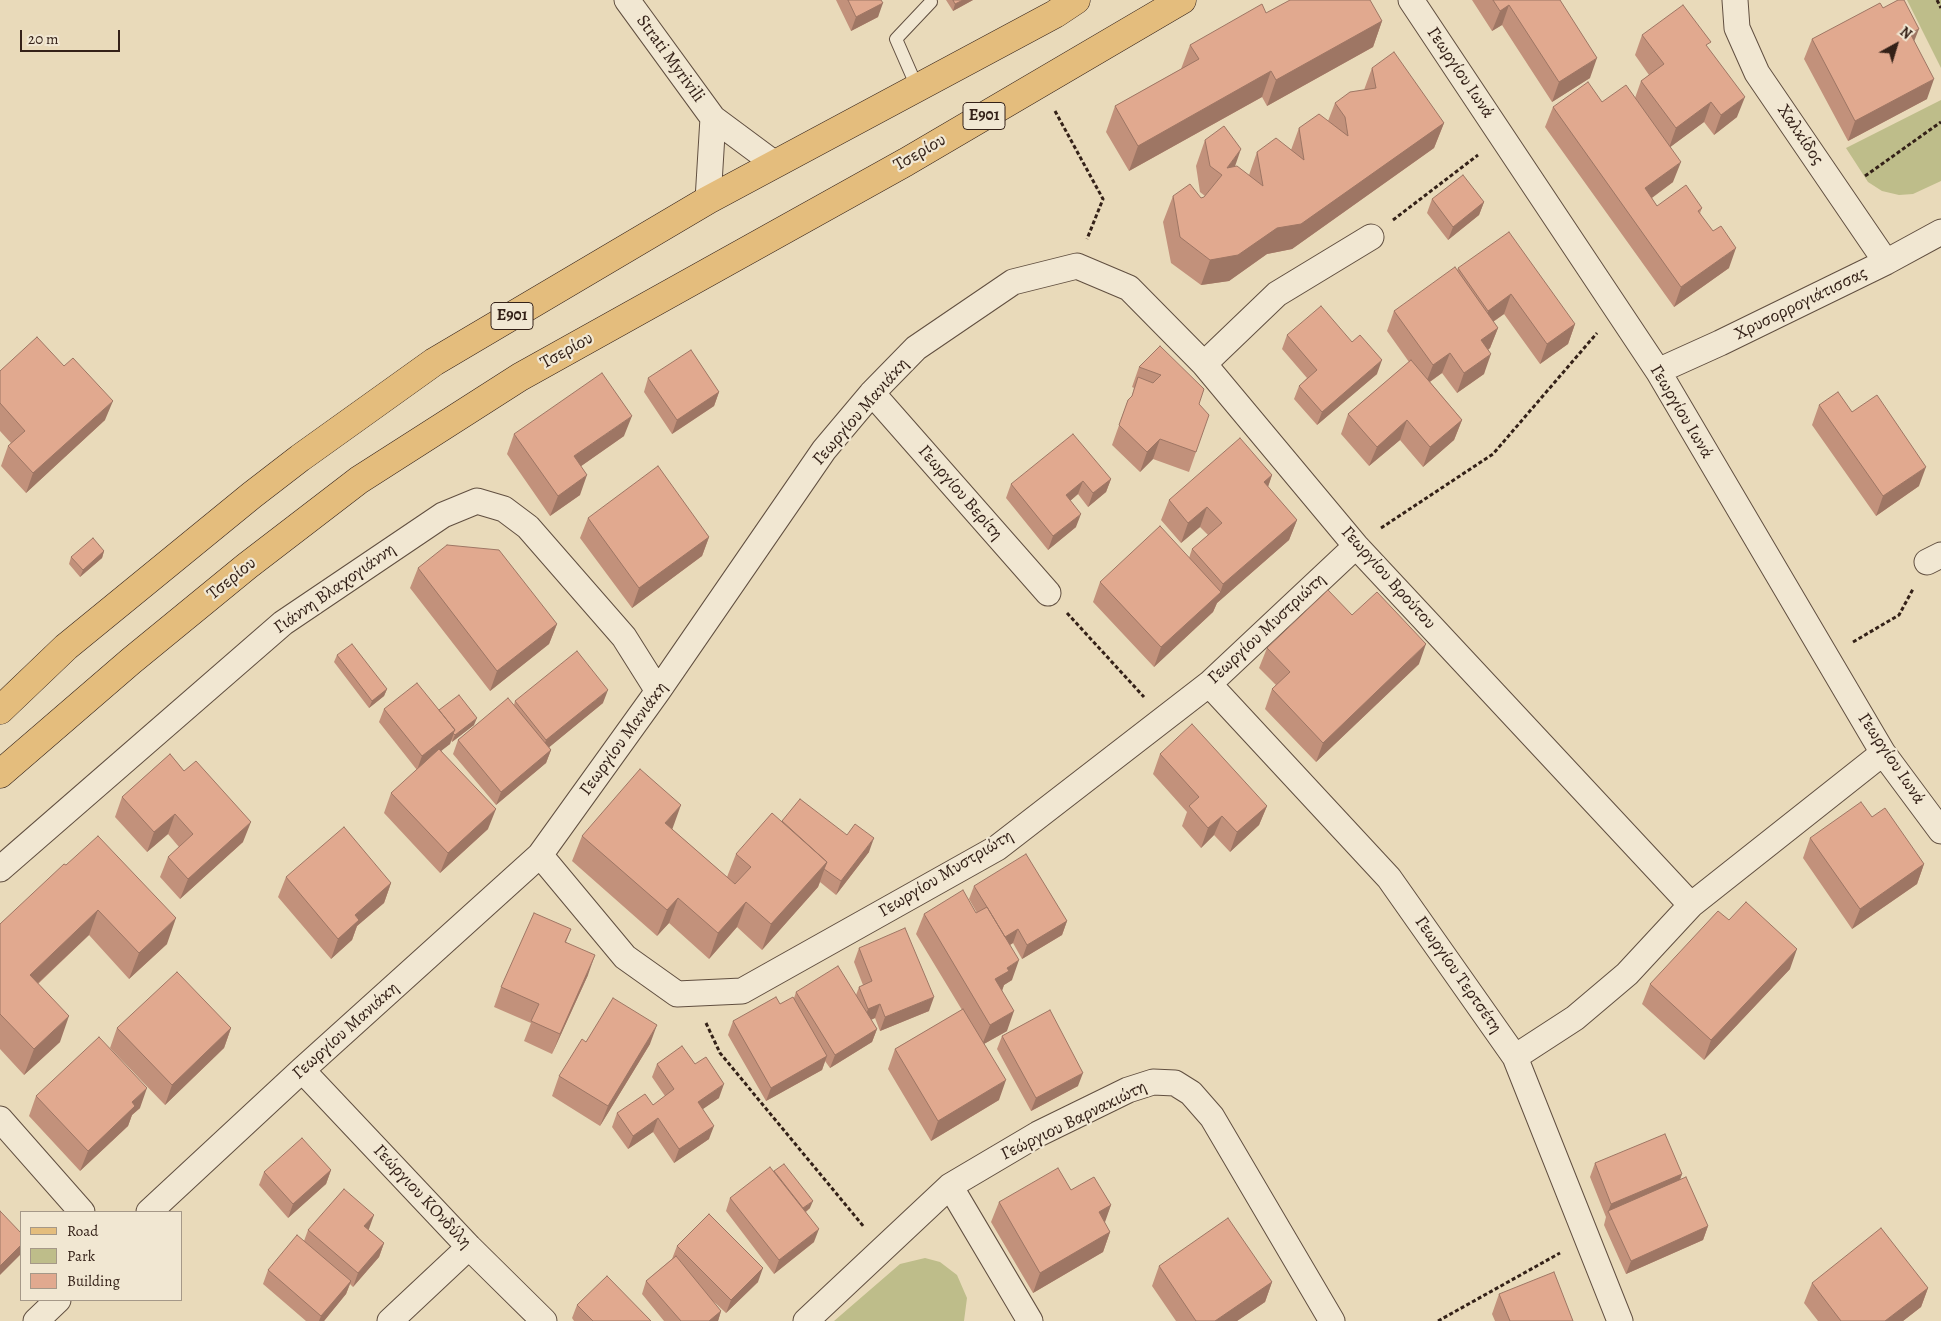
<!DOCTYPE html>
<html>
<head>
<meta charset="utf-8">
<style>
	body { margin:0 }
	#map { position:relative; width:1941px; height:1321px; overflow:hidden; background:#e9daba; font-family:Alegreya,serif }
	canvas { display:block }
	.legend { position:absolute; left:20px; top:1211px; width:162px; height:90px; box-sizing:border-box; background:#f1e7d2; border:1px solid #a59888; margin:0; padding:6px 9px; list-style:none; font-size:15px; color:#342118 }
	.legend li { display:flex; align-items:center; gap:10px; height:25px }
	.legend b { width:25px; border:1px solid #a59888 }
	.north { position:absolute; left:1871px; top:20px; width:50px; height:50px; -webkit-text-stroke:4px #f1e7d2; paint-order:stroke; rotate:39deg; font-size:14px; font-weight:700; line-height:20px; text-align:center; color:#342118 }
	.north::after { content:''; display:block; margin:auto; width:18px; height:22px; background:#342118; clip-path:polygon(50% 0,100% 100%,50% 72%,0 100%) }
	.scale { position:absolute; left:20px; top:30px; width:100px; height:22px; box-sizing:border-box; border:2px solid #342118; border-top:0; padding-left:6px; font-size:15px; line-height:18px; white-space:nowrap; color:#342118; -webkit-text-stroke:4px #f1e7d2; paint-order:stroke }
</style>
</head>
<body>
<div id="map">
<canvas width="1941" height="1321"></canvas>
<ul class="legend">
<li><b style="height:6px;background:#e4bd7d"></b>Road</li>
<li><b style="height:14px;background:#bebd8a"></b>Park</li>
<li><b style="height:14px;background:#e1a98f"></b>Building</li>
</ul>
<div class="north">N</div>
<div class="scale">20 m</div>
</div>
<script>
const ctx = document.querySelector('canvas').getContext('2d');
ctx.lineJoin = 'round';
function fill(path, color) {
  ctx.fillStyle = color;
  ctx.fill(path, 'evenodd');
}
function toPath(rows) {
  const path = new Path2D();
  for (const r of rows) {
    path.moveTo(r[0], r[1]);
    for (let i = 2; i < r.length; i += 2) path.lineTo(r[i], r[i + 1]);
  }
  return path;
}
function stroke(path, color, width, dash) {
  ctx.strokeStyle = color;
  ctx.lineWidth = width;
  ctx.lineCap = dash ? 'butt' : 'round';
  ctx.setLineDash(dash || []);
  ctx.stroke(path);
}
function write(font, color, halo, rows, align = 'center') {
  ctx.font = font + ' Alegreya,serif';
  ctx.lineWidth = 4.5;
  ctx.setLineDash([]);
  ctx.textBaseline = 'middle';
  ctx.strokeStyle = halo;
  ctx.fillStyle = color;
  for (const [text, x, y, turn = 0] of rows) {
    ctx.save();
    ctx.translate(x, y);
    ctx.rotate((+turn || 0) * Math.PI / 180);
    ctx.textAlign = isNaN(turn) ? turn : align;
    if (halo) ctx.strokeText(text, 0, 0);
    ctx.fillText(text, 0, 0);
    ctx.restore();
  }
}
const green = toPath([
	[1907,0,1941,0,1941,68],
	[1941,100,1941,181,1913,194,1899,195,1882,191,1868,182,1846,148],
	[925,1258,940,1262,957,1275,967,1298,964,1321,834,1321,900,1264]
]);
const path = toPath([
	[1937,0,1941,8],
	[1055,111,1103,199,1087,239],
	[1865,176,1941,122],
	[1393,220,1478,155],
	[1381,528,1493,454,1597,333],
	[1067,613,1144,697],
	[1853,642,1899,615,1913,589],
	[706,1023,720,1053,864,1227],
	[1438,1321,1560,1253]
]);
const lane = toPath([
	[917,87,896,39,931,2]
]);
const street = toPath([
	[627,0,713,118,775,164],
	[1411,0,1658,371,1883,753,1941,831],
	[1735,0,1737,28,1757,73,1886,262],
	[708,200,713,118],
	[1204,364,1277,294,1371,237],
	[1658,371,1720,343,1886,262,1941,232],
	[872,393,1048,593],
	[1927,562,1941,555],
	[1209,684,1389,878,1515,1057,1620,1321],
	[540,855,625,957,677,994,742,991,997,848,1209,684,1356,546],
	[0,869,283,623,443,515,477,501,504,509,528,527,624,637,658,691],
	[1515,1057,1575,1018,1627,974,1691,905,1883,753],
	[302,1070,469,1247,544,1321],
	[0,1119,82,1212],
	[950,1186,1030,1321],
	[149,1212,302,1070,540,855,658,691,824,450,872,393,916,348,1013,282,1077,266,1129,288,1204,364,1356,546,1691,905],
	[36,1321,58,1300],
	[390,1321,469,1247],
	[806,1321,950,1186,1038,1134,1128,1090,1153,1082,1175,1083,1191,1093,1212,1117,1332,1321]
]);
const primary = toPath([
	[0,710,66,647,252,495,300,458,434,362,708,200,1055,14,1076,0],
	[0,774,131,661,247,566,359,480,520,377,906,162,1182,0]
]);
const wall = toPath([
	[836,0,881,0,878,17,851,31],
	[946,0,973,0,953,11],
	[1472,0,1560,0,1590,78,1552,102,1502,25,1492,31],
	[1883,8,1914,41,1927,99,1848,141,1804,59,1812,39],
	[1266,13,1382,21,1373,47,1267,106,1262,97,1129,171,1106,132,1115,106,1181,69,1190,45],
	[1642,35,1708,48,1737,117,1714,135,1704,122,1670,147,1673,182,1652,198,1657,206,1702,208,1700,213,1729,268,1674,307,1545,127,1553,107,1602,102,1635,98,1641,81,1649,75,1635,55],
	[1372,68,1444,123,1434,148,1292,249,1267,254,1229,281,1201,285,1171,263,1163,222,1173,196,1201,198,1204,197,1205,196,1200,192,1196,166,1205,140,1235,167,1249,175,1257,152,1291,150,1299,128,1328,121,1335,103,1364,90],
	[1432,199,1484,202,1479,215,1448,240,1427,213],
	[1458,268,1575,324,1568,344,1540,364,1504,314,1493,322,1498,328,1490,348,1488,350,1484,374,1457,393,1442,373,1430,382,1462,420,1454,440,1423,467,1400,440,1369,466,1341,434,1348,414,1409,362,1387,331,1394,311,1457,271],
	[1287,335,1377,374,1317,425,1294,399,1299,386,1307,378,1282,349],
	[1160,346,1199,404,1196,452,1189,472,1153,459,1140,472,1112,445,1128,400,1132,396,1134,388,1132,387,1139,367],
	[0,371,105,420,26,493,1,466,8,446,11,443,0,431],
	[648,378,719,392,714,406,672,434,644,392],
	[1819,405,1852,412,1919,486,1876,516,1812,425],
	[514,434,624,436,581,466,580,495,550,516,507,454],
	[1272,475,1268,487,1297,520,1289,540,1217,603,1213,612,1154,667,1093,602,1100,582,1189,558,1192,549,1208,535,1200,527,1181,543,1161,520,1169,500],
	[1111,479,1106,492,1088,507,1078,494,1070,501,1076,527,1048,550,1006,498,1011,484],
	[588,518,709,537,702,556,632,608,580,538],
	[104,551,102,558,80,577,69,564,71,557],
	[418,568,557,624,549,644,490,691,410,588],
	[1352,615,1419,664,1316,762,1265,709,1272,689,1276,685,1259,668,1267,648],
	[337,655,387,689,384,696,369,708,334,662],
	[515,701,603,703,549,747,551,750,546,763,496,805,453,754,458,740,514,705],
	[384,709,439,710,474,725,452,742,451,740,450,744,441,750,488,829,440,873,384,813,391,793,417,770,379,722],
	[170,754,243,842,180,899,160,877,168,857,179,847,168,834,147,852,115,817,122,797],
	[1160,754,1267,806,1259,825,1230,852,1214,835,1201,848,1182,826,1187,812,1153,774],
	[1872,817,1924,864,1917,884,1852,929,1803,858,1810,838],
	[782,821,869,852,836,895,820,882,818,887,762,950,737,927,709,959,669,923,657,936,572,861,582,836,672,829,727,877,736,854],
	[66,865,167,944,129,979,89,935,38,984,60,1042,24,1075,0,1049,0,924],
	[286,877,391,883,384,903,357,926,352,940,331,959,278,897],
	[974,886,1067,921,1062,935,1022,959,1013,943,1010,945,1012,980,1004,985,1002,990,1007,1031,984,1044,999,1100,931,1141,888,1069,895,1049,962,1010,916,934,924,914,977,913,969,899],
	[1729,920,1790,969,1704,1060,1642,1004,1650,984],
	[571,929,566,942,588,975,552,1054,524,1041,531,1023,494,1007,501,987],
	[859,948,929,1011,880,1031,875,1018,871,1020,877,1029,872,1042,830,1068,825,1061,822,1070,766,1101,728,1035,733,1021,780,1004,794,998,796,992,856,995,859,987,863,985,854,962],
	[117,1028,231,1028,224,1048,165,1105,110,1048],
	[1002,1036,1078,1086,1031,1111,997,1049],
	[586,1042,650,1044,600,1126,552,1096,559,1076],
	[657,1064,719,1098,702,1109,709,1139,674,1163,653,1132,628,1149,612,1127,617,1113,653,1105,665,1096,652,1077],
	[36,1096,140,1108,132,1115,128,1126,80,1171,29,1116],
	[1595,1163,1682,1174,1680,1179,1708,1226,1703,1240,1626,1274,1604,1225,1606,1217,1590,1177],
	[331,1170,326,1184,288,1218,259,1185,264,1172],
	[774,1171,810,1208,806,1212,814,1242,774,1274,726,1211,730,1198],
	[1071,1190,1111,1205,1104,1222,1110,1232,1103,1252,1033,1293,991,1222,999,1202],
	[369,1229,368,1230,384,1243,379,1257,353,1287,350,1284,346,1294,324,1321,306,1321,263,1284,268,1270,304,1241,308,1230],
	[677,1246,758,1282,726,1313,712,1300,721,1311,718,1321,664,1321,642,1294,646,1281,672,1259],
	[1159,1266,1272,1282,1265,1302,1237,1321,1176,1321,1152,1286],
	[1812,1283,1928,1288,1921,1307,1903,1321,1818,1321,1804,1303],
	[1499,1294,1573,1321,1495,1321,1492,1314],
	[577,1305,651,1321,574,1321,572,1318]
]);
const shadedWall = toPath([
	[963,0,973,0,953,11,955,4],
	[883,3,878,17,851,31,856,17],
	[1509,5,1502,25,1492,31,1500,11],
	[1382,21,1373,47,1267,106,1276,80],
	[1919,29,1911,49,1910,33],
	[1597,58,1590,78,1552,102,1559,82],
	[1271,71,1262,97,1129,171,1138,146],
	[1934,79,1927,99,1848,141,1855,121],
	[1745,97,1737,117,1714,135,1721,115],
	[1711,102,1704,122,1669,148,1676,128],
	[1444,123,1434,148,1292,249,1267,254,1229,281,1201,285,1210,260,1277,228],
	[1241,149,1232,175,1227,168],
	[1681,162,1673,182,1638,208,1645,188],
	[1484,202,1479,215,1448,240,1453,227],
	[1736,248,1729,268,1674,307,1681,287],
	[1511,294,1504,314,1481,330,1488,311],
	[1575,324,1568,344,1540,364,1547,344],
	[1498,328,1490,348,1474,360,1481,340],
	[1450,353,1442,373,1425,385,1433,365],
	[1491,354,1484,374,1457,393,1464,373],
	[1382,360,1377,374,1317,425,1322,412],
	[719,392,714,406,672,434,677,420],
	[113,401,105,420,26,493,33,473],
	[632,416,624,436,567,476,574,456],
	[1407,420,1400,440,1369,466,1377,447],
	[1462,420,1454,440,1423,467,1430,447],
	[1160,439,1153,459,1140,472,1147,452],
	[1926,467,1919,486,1876,516,1883,496],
	[587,475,580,495,550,516,558,496],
	[1272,475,1265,495,1264,482],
	[1111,479,1106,492,1088,507,1093,493],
	[1083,481,1078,494,1061,509,1066,495],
	[1207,507,1200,527,1181,543,1188,523],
	[1081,514,1076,527,1048,550,1053,536],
	[1297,520,1289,540,1217,603,1213,612,1154,667,1161,647,1220,593,1223,584],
	[709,537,702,556,632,608,639,588],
	[104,551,102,558,80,577,83,570],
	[557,624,549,644,490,691,497,671],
	[1426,644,1419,664,1316,762,1323,743],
	[387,689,384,696,369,708,372,701],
	[608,690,603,703,541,754,546,740],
	[477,718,474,725,452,742,455,735],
	[455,730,450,744,417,770,422,756],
	[551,750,546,763,496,805,501,792],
	[681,805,672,830,665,823],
	[1267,806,1259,825,1230,852,1237,832],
	[496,809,488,829,440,873,448,853],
	[175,814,168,834,147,852,154,832],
	[1222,816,1214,835,1201,848,1208,828],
	[251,822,243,842,180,899,188,879],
	[874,838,869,852,836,895,841,881],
	[827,862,818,887,762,950,771,924],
	[1924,864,1917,884,1852,929,1860,909],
	[391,883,384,903,357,926,352,940,331,959,338,939,355,915],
	[678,898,669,923,657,936,667,910],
	[746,902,737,927,709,959,718,933],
	[98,910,89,935,20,1000,30,975],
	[176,918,167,944,129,979,139,953],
	[1067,921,1062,935,1022,959,1027,945],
	[1018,929,1013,943,1000,951,1005,937],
	[1797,949,1790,969,1704,1060,1711,1040],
	[595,955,588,975,552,1054,560,1034],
	[1019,960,1012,980,1004,985,1002,991,995,979,1007,968],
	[934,997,929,1011,880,1031,885,1017],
	[880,1004,875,1018,863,1023,868,1009],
	[1014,1011,1007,1031,982,1045,990,1025],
	[69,1016,60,1042,24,1075,34,1049],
	[657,1025,650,1044,600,1126,608,1106],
	[231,1028,224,1048,165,1105,172,1085],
	[877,1029,872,1042,830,1068,835,1055],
	[827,1056,822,1070,766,1101,771,1088],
	[1083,1073,1078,1086,1031,1111,1036,1098],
	[1006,1080,999,1100,931,1141,938,1121],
	[724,1084,719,1098,693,1116,698,1102],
	[147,1088,140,1108,132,1115,128,1126,80,1171,88,1151,132,1102],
	[658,1118,653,1132,628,1149,633,1136],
	[714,1126,709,1139,674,1163,679,1149],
	[331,1170,326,1184,288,1218,293,1204],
	[1682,1174,1677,1188,1608,1211,1606,1217,1611,1204],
	[813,1201,810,1208,799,1217,801,1210],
	[1111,1205,1104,1225,1099,1212],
	[374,1215,369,1229,359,1240,364,1226],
	[1708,1226,1703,1240,1626,1274,1631,1261],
	[819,1229,814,1242,774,1274,779,1260],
	[1110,1232,1103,1252,1033,1293,1040,1273],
	[384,1243,379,1257,353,1287,358,1273],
	[21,1245,21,1254,0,1275,0,1266],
	[763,1268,758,1282,726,1313,731,1300],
	[351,1281,346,1294,324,1321,319,1321,321,1316],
	[1272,1282,1265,1302,1237,1321,1215,1321],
	[1928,1288,1921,1307,1903,1321,1885,1321],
	[721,1311,718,1321,709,1321]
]);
const building = toPath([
	[848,0,881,0,883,3,856,17,848,0],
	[953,0,963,0,955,4,953,0],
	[1290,0,1370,0,1382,21,1276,80,1271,71,1138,146,1115,106,1199,59,1190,45,1262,4,1266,13,1290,0],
	[1493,0,1560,0,1597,58,1559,82,1509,5,1500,11,1493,0],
	[1898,0,1904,0,1919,29,1910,33,1934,79,1855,121,1812,39,1880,3,1883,8,1898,0],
	[1683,5,1711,42,1706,45,1745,97,1721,115,1711,102,1676,128,1641,81,1664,64,1642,35,1683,5],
	[1394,52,1444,123,1301,224,1277,228,1238,255,1210,260,1180,237,1173,196,1190,184,1201,198,1204,197,1222,175,1210,166,1205,140,1224,126,1241,149,1227,168,1237,166,1263,186,1257,152,1276,138,1304,160,1299,128,1319,114,1348,136,1345,117,1335,103,1350,92,1376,88,1372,68,1394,52],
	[1588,82,1602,102,1626,85,1681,162,1645,188,1657,206,1686,185,1702,208,1698,211,1713,231,1721,226,1736,248,1681,287,1553,107,1588,82],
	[1463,175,1484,202,1453,227,1432,199,1463,175],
	[1509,232,1575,324,1547,344,1511,294,1488,311,1458,268,1509,232],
	[1455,267,1498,328,1481,340,1491,354,1464,373,1450,353,1433,365,1394,311,1455,267],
	[1321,306,1352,342,1360,335,1382,360,1322,412,1299,386,1317,370,1287,335,1321,306],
	[37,337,64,366,73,358,113,401,33,473,8,446,25,431,0,403,0,371,37,337],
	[1160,346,1204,389,1199,404,1209,415,1196,452,1160,439,1147,452,1119,425,1128,400,1132,396,1138,377,1153,383,1161,375,1139,367,1160,346],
	[691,350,719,392,677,420,648,378,691,350],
	[1411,360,1462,420,1430,447,1407,420,1377,447,1348,414,1411,360],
	[602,373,632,416,574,456,587,475,558,496,514,434,602,373],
	[1838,392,1852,412,1877,395,1926,467,1883,496,1819,405,1838,392],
	[1073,434,1111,479,1093,493,1083,481,1066,495,1081,514,1053,536,1011,484,1073,434],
	[1240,438,1272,475,1264,482,1297,520,1223,584,1192,549,1222,523,1207,507,1188,523,1169,500,1240,438],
	[658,466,709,537,639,588,588,518,658,466],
	[1160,526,1221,592,1161,647,1100,582,1160,526],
	[93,538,104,551,83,570,71,557,93,538],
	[447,545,499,550,557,624,497,671,418,568,447,545],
	[1328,590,1352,615,1377,592,1426,644,1323,743,1272,689,1290,672,1267,648,1328,590],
	[352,644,387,689,372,701,337,655,352,644],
	[577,651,608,690,546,740,515,701,577,651],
	[417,683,455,730,422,756,384,709,417,683],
	[459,695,477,718,455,735,453,733,455,730,439,710,459,695],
	[508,698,551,750,501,792,458,740,508,698],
	[1192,724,1267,806,1237,832,1222,816,1208,828,1189,806,1199,797,1160,754,1192,724],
	[439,749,496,809,448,853,391,793,439,749],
	[170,754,184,771,196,761,251,822,188,879,168,857,193,834,175,814,154,832,122,797,170,754],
	[640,769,681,805,665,823,735,884,751,867,736,854,772,813,827,862,771,924,746,902,718,933,678,898,667,910,582,836,640,769],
	[800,799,847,835,855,824,874,838,841,881,824,869,827,862,782,821,800,799],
	[1861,802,1872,817,1885,808,1924,864,1860,909,1810,838,1861,802],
	[344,827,391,883,355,915,359,920,338,939,286,877,344,827],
	[98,836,176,918,139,953,98,910,30,975,69,1016,34,1049,0,1014,0,924,64,864,66,865,98,836],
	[1026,854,1067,921,1027,945,1018,929,1005,937,987,907,974,886,1026,854],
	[963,890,976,913,987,907,1019,960,1007,968,1009,971,995,979,1014,1011,990,1025,924,914,963,890],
	[1746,902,1797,949,1711,1040,1650,984,1718,911,1729,920,1746,902],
	[534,913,571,929,565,942,595,955,560,1034,531,1021,539,1004,501,987,534,913],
	[905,928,934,997,885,1017,880,1004,868,1009,859,987,872,981,859,948,905,928],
	[838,966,877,1029,835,1055,796,992,838,966],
	[177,972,231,1028,172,1085,117,1028,177,972],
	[776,997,780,1004,793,997,827,1056,771,1088,733,1021,776,997],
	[613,998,657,1025,608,1106,559,1076,582,1039,586,1042,613,998],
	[963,1009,1006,1080,938,1121,895,1049,963,1009],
	[1050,1010,1083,1073,1036,1098,1002,1036,1050,1010],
	[99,1037,147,1088,132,1102,135,1106,88,1151,36,1096,99,1037],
	[682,1046,695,1064,706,1057,724,1084,698,1102,714,1126,679,1149,658,1118,633,1136,617,1113,645,1094,653,1105,674,1089,657,1064,682,1046],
	[1665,1134,1682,1174,1611,1204,1595,1163,1665,1134],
	[302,1138,331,1170,293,1204,264,1172,302,1138],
	[784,1164,813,1201,803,1208,774,1171,784,1164],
	[770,1167,819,1229,779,1260,730,1198,770,1167],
	[1058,1168,1071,1190,1094,1177,1111,1205,1099,1212,1110,1232,1040,1273,999,1202,1058,1168],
	[1686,1177,1708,1226,1631,1261,1608,1211,1686,1177],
	[344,1189,374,1215,364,1226,384,1243,358,1273,308,1230,344,1189],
	[0,1211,21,1233,21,1245,0,1266,0,1211],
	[709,1214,763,1268,731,1300,677,1246,709,1214],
	[1228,1218,1272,1282,1215,1321,1196,1321,1159,1266,1228,1218],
	[1881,1228,1928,1288,1885,1321,1841,1321,1812,1283,1881,1228],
	[297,1235,351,1281,321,1316,268,1270,297,1235],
	[676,1256,721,1311,709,1321,681,1321,646,1281,676,1256],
	[1554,1272,1573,1321,1510,1321,1499,1294,1554,1272],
	[607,1276,651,1321,593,1321,577,1305,607,1276]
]);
const shields = [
	[984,116,42],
	[512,316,42]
];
const shieldNames = [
	["E901",984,116],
	["E901",512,316]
];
const streetNames = [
	["Strati Myrivili",670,59,54],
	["Γεωργίου Ιωνά",1460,73,56],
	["Χαλκίδος",1800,135,56],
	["Τσερίου",920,153,-30],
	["Χρυσορρογιάτισσας",1801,304,-26],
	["Τσερίου",567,351,-29],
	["Γεωργίου Μανιάκη",861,412,-49],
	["Γεωργίου Ιωνά",1681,412,59],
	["Γεωργίου Βερίτη",960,493,49],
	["Γεωργίου Βρούτου",1388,578,48],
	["Τσερίου",232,579,-39],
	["Γιάννη Βλαχογιάννη",335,589,-35],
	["Γεωργίου Μυστριώτη",1267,629,-43],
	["Γεωργίου Μανιάκη",624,739,-54],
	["Γεωργίου Ιωνά",1891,759,56],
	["Γεωργίου Μυστριώτη",946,874,-31],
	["Γεωργίου Τερτσέτη",1458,975,55],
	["Γεωργίου Μανιάκη",346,1031,-42],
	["Γεώργιου Βαρνακιώτη",1074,1121,-26],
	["Γεώργιου ΚΟνδύλη",422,1197,47]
];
fill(green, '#bebd8a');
stroke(lane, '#614f40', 14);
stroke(street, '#614f40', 27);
stroke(primary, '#342118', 29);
stroke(path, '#342118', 3, [4, 2.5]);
stroke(lane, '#f1e7d2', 12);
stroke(street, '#f1e7d2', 25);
stroke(primary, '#e4bd7d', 28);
fill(wall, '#c2917b');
fill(shadedWall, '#9e7664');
fill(building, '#e1a98f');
stroke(building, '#9e7664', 1);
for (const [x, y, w] of shields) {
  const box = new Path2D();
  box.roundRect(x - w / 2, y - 13.5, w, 27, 4);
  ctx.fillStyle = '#f1e7d2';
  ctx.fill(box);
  stroke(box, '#342118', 1);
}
write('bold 16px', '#342118', null, shieldNames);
write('18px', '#342118', '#f1e7d2', streetNames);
</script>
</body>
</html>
